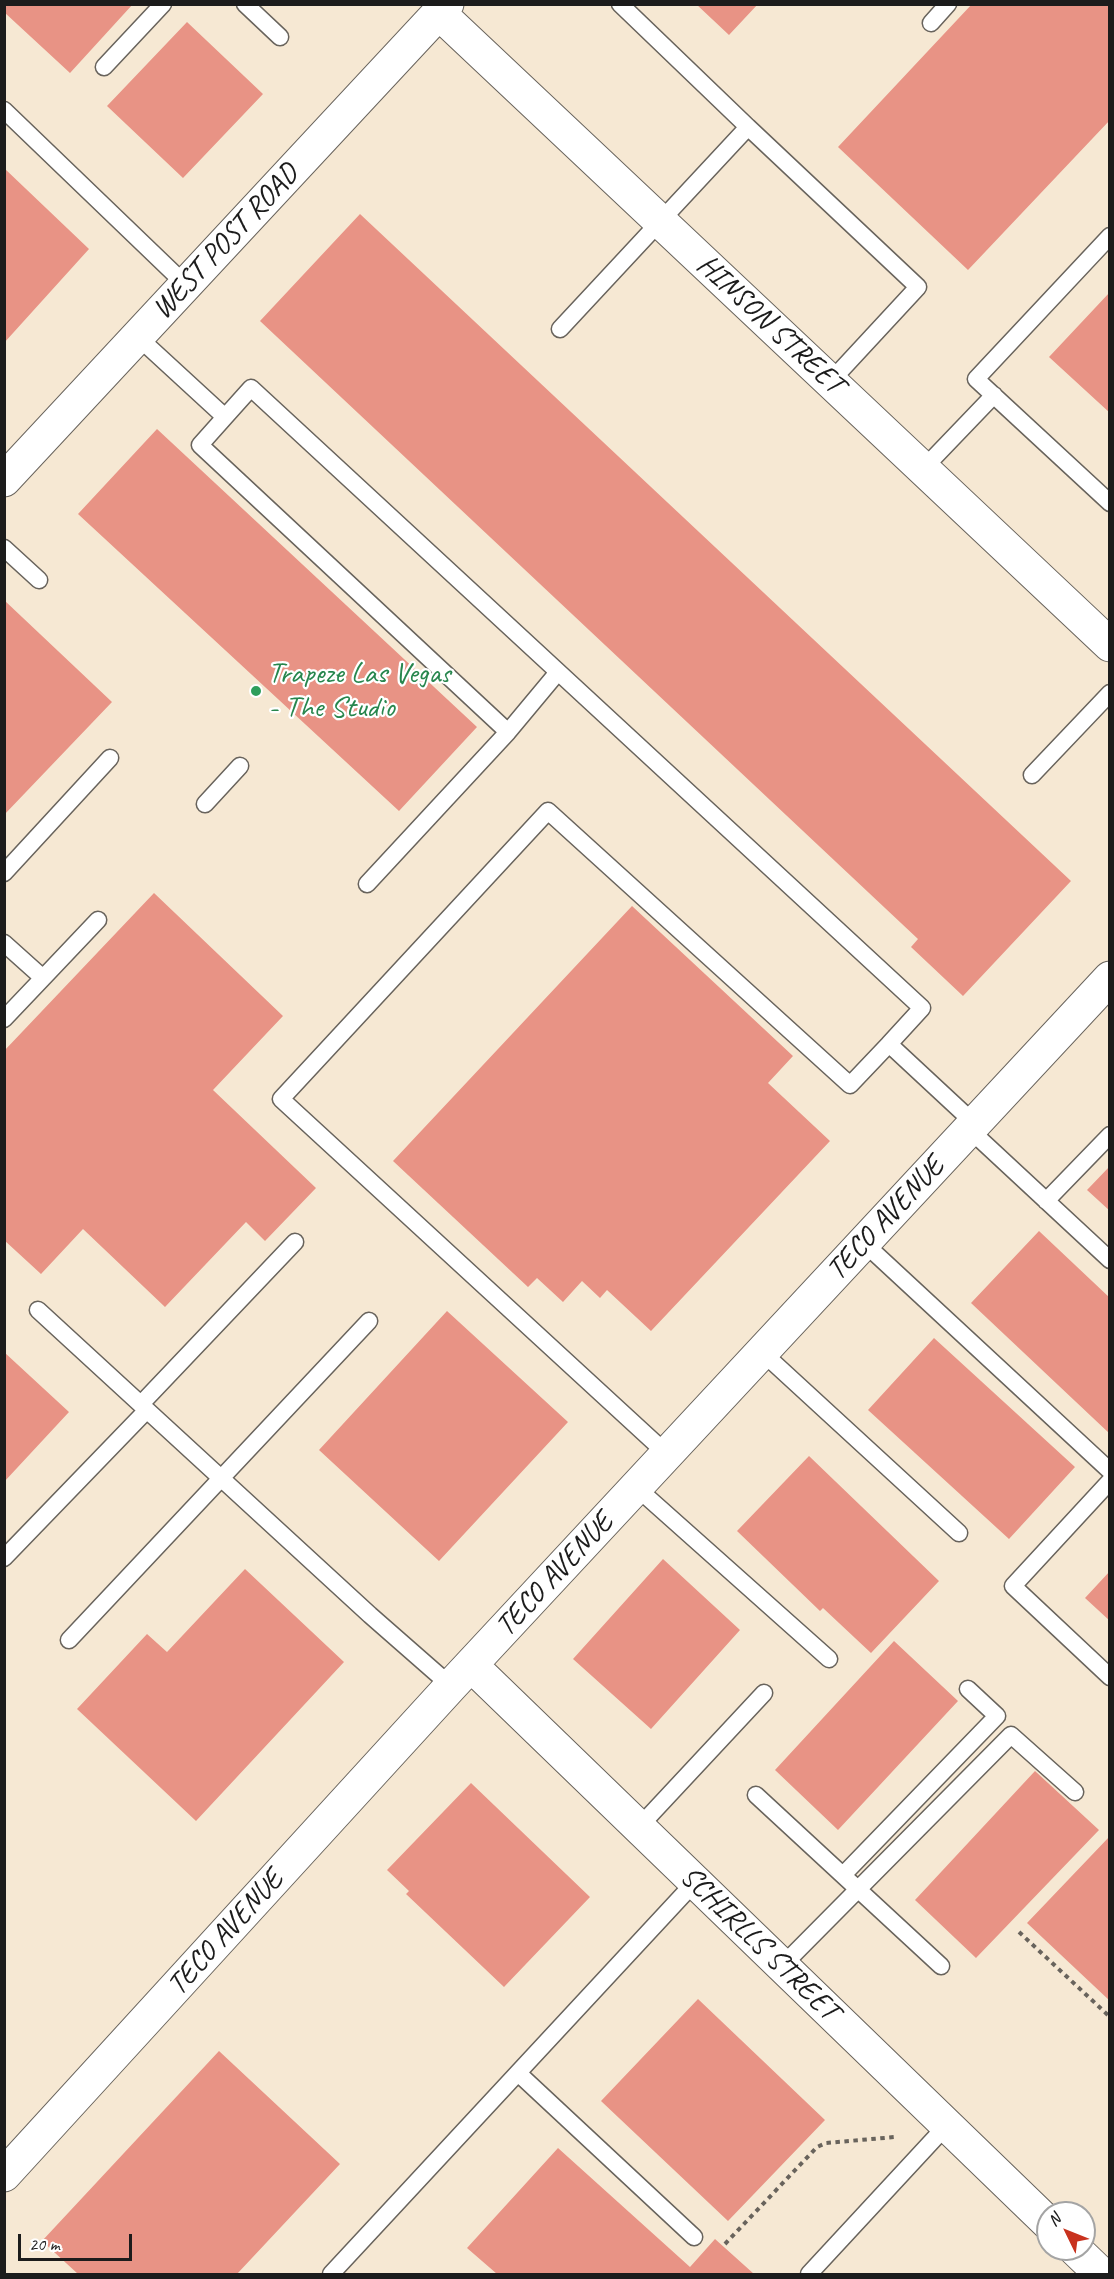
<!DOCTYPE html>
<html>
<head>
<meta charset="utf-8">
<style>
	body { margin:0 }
	#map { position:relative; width:1114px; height:2279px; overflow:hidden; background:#f6e8d3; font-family:Caveat,sans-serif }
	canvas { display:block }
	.frame { position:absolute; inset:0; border:6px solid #1c1c1c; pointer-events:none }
	.north { position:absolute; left:1036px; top:2201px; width:60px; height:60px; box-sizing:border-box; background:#fff; border:2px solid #a4a4a4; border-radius:50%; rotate:313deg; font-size:16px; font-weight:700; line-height:24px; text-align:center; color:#1c1c1c }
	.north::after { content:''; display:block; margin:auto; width:21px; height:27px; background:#c8321e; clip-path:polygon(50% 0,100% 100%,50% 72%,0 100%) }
	.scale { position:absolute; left:18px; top:2234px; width:114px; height:27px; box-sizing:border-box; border:3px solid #1c1c1c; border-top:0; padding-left:8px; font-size:18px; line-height:21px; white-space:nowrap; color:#1c1c1c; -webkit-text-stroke:4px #fff; paint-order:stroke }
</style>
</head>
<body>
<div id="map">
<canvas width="1114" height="2279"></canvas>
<div class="frame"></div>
<div class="north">N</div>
<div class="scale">20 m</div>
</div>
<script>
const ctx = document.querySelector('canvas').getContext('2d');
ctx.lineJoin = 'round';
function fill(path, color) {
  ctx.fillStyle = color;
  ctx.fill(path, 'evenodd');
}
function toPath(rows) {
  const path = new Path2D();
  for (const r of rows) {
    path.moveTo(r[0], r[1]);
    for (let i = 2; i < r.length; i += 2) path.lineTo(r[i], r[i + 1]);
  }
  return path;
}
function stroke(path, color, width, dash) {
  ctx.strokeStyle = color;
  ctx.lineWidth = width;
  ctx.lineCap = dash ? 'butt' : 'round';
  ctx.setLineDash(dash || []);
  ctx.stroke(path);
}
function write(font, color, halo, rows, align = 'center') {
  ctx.font = font + ' Caveat,sans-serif';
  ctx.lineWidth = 4.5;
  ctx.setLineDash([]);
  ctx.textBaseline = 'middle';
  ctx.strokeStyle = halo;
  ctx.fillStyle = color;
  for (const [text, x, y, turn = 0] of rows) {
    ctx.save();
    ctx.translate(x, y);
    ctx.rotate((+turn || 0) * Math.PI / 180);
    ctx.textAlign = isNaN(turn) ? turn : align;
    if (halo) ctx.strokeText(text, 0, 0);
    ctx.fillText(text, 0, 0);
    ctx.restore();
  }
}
const building = toPath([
	[4,4,133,4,70,73,4,12],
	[696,4,758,4,729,35],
	[972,4,1110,4,1110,120,968,270,838,147],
	[187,22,263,94,183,178,107,106],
	[4,168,89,249,4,343],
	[360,214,1071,881,963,996,911,947,918,939,260,321],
	[1110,292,1110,413,1049,357],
	[157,429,477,727,399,811,78,514],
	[4,600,112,702,4,815],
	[154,893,283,1016,213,1090,316,1188,265,1241,246,1222,165,1307,83,1229,41,1274,4,1240,4,1051],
	[632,906,793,1056,768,1083,830,1141,651,1331,607,1290,600,1298,582,1281,563,1302,537,1278,528,1287,393,1161],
	[1110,1166,1110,1211,1087,1190],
	[1039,1231,1110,1298,1110,1434,971,1303],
	[447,1311,568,1422,439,1561,319,1450],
	[934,1338,1075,1467,1009,1539,868,1410],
	[4,1352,69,1412,4,1482],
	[809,1456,939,1581,871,1653,823,1608,820,1611,737,1531],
	[663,1559,740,1630,651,1729,573,1659],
	[245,1569,344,1662,196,1821,77,1709,147,1634,167,1652],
	[1110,1571,1110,1621,1085,1598],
	[894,1641,958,1701,838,1830,775,1770],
	[1035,1771,1099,1830,976,1958,915,1900],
	[471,1783,590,1897,504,1987,406,1894,409,1891,387,1870],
	[1110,1836,1110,2001,1027,1923],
	[698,1999,825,2120,728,2221,601,2101],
	[219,2051,340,2164,237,2274,78,2274,42,2241],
	[558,2148,690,2267,715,2239,754,2274,497,2274,467,2248]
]);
const path = toPath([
	[1019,1932,1110,2017],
	[725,2244,817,2147,826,2143,895,2137]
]);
const lane = toPath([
	[245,4,280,37],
	[931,23,948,4],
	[104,67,163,4],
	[4,110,186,285],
	[748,127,918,287,830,382],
	[1110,236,976,379,1110,503],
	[560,329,748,127,620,4],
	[138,337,225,417,251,388,922,1008,889,1044],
	[225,417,200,445,508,732,367,884],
	[923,469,994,395],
	[4,548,39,580],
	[508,732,558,672],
	[1032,775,1110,693],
	[205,804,240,766],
	[4,873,110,758],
	[4,943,43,978,4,1019],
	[43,978,98,920],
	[969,1129,1110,1260],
	[1046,1201,1110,1135],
	[864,1243,1110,1471],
	[38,1310,370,1615,451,1686],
	[762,1352,959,1533],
	[141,1404,295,1242],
	[667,1454,281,1099,548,811,850,1085,889,1044,974,1123],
	[1110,1481,1013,1586,1110,1677],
	[636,1487,829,1659],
	[4,1558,147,1410],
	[69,1640,369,1321],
	[756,1795,941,1966],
	[639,1827,764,1693],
	[843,1875,997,1716,968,1689],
	[782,1966,1011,1735,1075,1792],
	[518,2073,694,2237],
	[331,2274,695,1882],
	[809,2274,947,2125]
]);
const street = toPath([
	[471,1665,1048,2223],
	[4,2175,451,1686,1110,978],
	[1075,2249,1101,2274]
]);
const secondary = toPath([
	[439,13,1110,645],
	[4,480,447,4]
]);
const markers = [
	[256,691,6,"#2e9e5b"]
];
const streetNames = [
	["WEST POST ROAD",226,242,-47],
	["HINSON STREET",770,325,43],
	["TECO AVENUE",886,1219,-47],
	["TECO AVENUE",555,1575,-47],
	["TECO AVENUE",226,1933,-48],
	["SCHIRLLS STREET",759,1944,44]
];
const leisureNames = [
	["Trapeze Las Vegas",268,674],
	["- The Studio",268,708]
];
fill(building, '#e89385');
stroke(lane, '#68635c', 19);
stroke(street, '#68635c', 35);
stroke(secondary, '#68635c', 35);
stroke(path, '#68635c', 4, [4.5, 4.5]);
stroke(lane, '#fff', 16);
stroke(street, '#fff', 33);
stroke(secondary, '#fff', 33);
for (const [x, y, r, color] of markers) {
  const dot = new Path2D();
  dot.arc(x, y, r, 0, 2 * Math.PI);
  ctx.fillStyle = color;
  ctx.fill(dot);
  stroke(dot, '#fff', 2);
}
write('30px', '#1c1c1c', '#fff', streetNames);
write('30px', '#27864d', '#fff', leisureNames, 'left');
</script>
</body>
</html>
